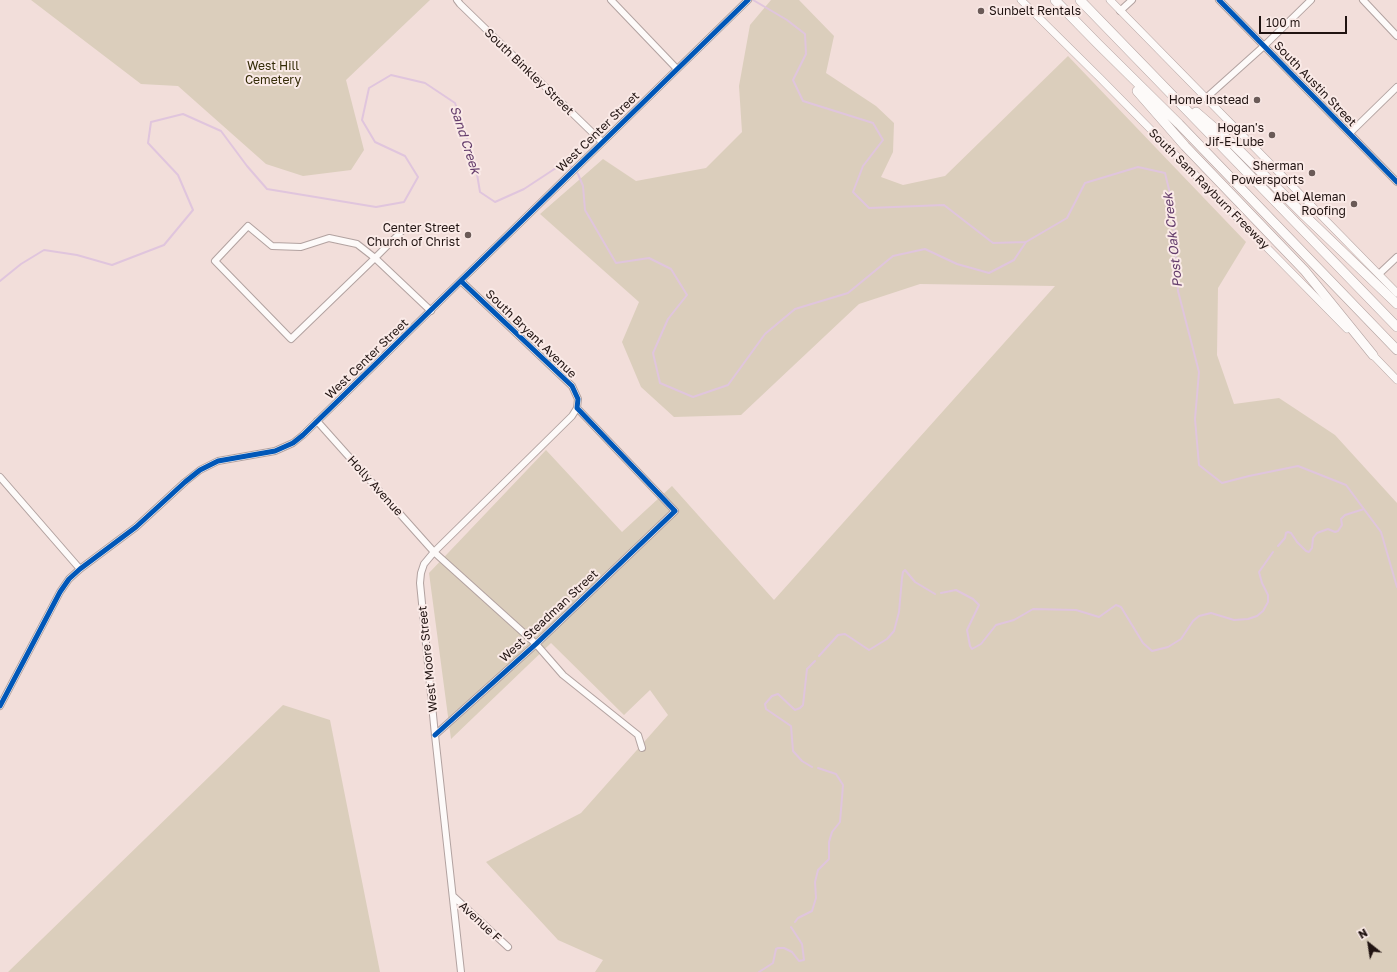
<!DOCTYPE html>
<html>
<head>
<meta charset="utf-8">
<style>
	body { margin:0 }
	#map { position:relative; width:1397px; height:972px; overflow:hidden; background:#f2deda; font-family:"Golos Text",sans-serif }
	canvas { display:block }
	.north { position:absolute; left:1349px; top:924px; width:40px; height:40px; -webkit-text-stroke:3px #faeae7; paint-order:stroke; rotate:330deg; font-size:11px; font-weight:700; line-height:16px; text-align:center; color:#201311 }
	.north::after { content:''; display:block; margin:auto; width:14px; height:18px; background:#201311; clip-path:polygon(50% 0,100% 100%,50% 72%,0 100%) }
	.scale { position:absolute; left:1259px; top:16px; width:88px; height:18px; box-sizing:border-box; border:2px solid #201311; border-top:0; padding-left:5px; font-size:12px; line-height:14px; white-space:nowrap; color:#201311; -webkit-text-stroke:3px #faeae7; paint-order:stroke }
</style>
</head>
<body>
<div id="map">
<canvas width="1397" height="972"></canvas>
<div class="north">N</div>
<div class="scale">100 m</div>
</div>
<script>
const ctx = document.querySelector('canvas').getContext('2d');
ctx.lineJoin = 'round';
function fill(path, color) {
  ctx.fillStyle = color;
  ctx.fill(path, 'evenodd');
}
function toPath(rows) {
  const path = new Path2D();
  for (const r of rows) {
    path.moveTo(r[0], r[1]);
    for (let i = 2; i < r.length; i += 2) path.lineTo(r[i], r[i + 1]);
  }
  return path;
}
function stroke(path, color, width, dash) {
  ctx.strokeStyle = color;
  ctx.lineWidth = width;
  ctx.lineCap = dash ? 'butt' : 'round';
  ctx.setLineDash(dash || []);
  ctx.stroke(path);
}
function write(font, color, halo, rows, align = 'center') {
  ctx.font = font + ' "Golos Text",sans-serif';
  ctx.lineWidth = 4;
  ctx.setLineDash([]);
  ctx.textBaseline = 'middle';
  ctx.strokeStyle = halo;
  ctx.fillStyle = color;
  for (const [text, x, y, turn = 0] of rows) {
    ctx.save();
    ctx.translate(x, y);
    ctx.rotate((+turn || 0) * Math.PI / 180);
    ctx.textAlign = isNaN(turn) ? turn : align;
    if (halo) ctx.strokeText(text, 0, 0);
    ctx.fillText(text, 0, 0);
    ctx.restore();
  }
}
const green = toPath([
	[31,0,430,0,346,80,364,150,351,170,303,176,266,164,178,86,141,84],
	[771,0,799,0,834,36,826,73,876,106,894,123,893,152,881,177,903,185,945,176,1068,56,1246,242,1218,288,1217,355,1234,404,1279,398,1335,435,1397,503,1397,972,595,972,603,960,558,940,486,862,581,813,668,715,650,690,624,715,551,643,451,739,429,573,546,450,622,532,672,486,774,600,1055,286,920,284,859,304,741,415,674,417,641,387,622,342,639,302,540,214,603,159,636,181,706,168,742,132,739,86,750,25],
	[283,705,330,720,380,972,8,972]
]);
const stream = toPath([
	[753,0,787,20,805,34,806,54,793,80,803,101,873,123,883,140,863,166,853,192,869,208,944,205,993,243,1026,242,1067,218,1085,183,1138,167,1165,173,1172,202,1178,291,1199,372,1195,419,1199,465,1222,483,1249,476,1298,466,1346,485,1381,532,1397,587],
	[0,281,21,264,44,250,77,255,112,265,164,245,193,210,178,175,148,143,151,122,183,114,221,131,247,166,267,189,376,207,404,202,418,177,405,156,375,142,362,120,369,88,391,75,425,83,455,103,475,162,480,192,495,202,524,189,559,166,566,165,572,167,578,174,583,186,585,210,616,263,649,258,671,269,687,295,668,319,653,353,660,383,693,397,728,385,765,334,795,309,848,293,893,256,925,249,957,264,989,273,1014,260,1026,242],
	[1278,546,1285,538,1286,533,1288,532,1291,533,1297,542,1306,551,1309,552,1312,548,1313,538,1317,533,1328,529,1335,532,1338,531,1342,525,1341,519,1345,515,1364,509],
	[941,593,956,590,973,599,979,605,967,630,970,646,972,649,981,644,996,625,1014,620,1033,609,1076,610,1099,617,1116,605,1121,607,1143,643,1152,651,1168,647,1181,639,1193,621,1199,616,1211,613,1234,620,1248,619,1257,616,1263,611,1268,602,1268,595,1262,583,1259,572,1273,552],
	[819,656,838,635,845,634,869,650,887,639,894,631,899,612,902,578,903,572,905,570,915,582,935,594],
	[812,767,802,761,793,751,791,726,766,709,765,704,772,696,778,694,795,710,800,708,803,705,807,669,815,661],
	[795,922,798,918,812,911,816,898,815,882,818,870,829,859,829,842,832,832,840,822,843,785,836,774,818,768],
	[759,972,773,963,776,949,778,948,784,948,792,952,799,961,804,960,802,944,791,927]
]);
const minor = toPath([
	[457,0,460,4,602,142],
	[611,0,677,69],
	[1219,0,1397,182],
	[1363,0,1397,36],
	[1120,11,1132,0],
	[1206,98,1264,46,1311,0],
	[1350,133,1397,87],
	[406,227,375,258,291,339,215,261,248,226,272,246,301,247,329,238,357,244,375,258,431,311],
	[1379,274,1397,257],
	[317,421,434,552,536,644,563,675,638,735,642,748],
	[0,477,80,569],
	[0,706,60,592,69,579,80,569,136,527,185,482,200,470,218,461,275,451,293,443,303,435,748,0],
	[435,735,536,644,675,511,577,408,578,399,572,386,461,281],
	[453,896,508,947],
	[461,972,435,735,420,583,421,573,424,564,434,552,572,416,577,408]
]);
const major = toPath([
	[1021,0,1100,78,1347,329],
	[1110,0,1397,293],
	[1370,352,1397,380]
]);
const highway = toPath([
	[1055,0,1098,44,1179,124,1397,350],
	[1080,0,1397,327],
	[1137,91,1185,146,1305,271,1373,355],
	[1196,112,1233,144,1302,213,1397,304]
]);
const cycleway = toPath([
	[1219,0,1397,182],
	[0,706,60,592,69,579,80,569,136,527,185,482,200,470,218,461,275,451,293,443,303,435,748,0],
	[435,735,536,644,675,511,577,408,578,399,572,386,461,281]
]);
const markers = [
	[981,11,4,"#6a5a57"],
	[1257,100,4,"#6a5a57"],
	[1272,135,4,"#6a5a57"],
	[1312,173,4,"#6a5a57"],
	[1354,204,4,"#6a5a57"],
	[468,235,4,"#6a5a57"]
];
const poiNames = [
	["Sunbelt Rentals",989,11,"left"],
	["Home Instead",1249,100],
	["Hogan's",1264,128],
	["Jif-E-Lube",1264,142],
	["Sherman",1304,166],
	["Powersports",1304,180],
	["Abel Aleman",1346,197],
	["Roofing",1346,211],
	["Center Street",460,228],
	["Church of Christ",460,242]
];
const parkNames = [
	["West Hill",273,66],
	["Cemetery",273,80]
];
const streetNames = [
	["South Binkley Street",529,72,44],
	["South Austin Street",1315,84,46],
	["West Center Street",598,132,-44],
	["South Sam Rayburn Freeway",1209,189,45],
	["South Bryant Avenue",531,334,44],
	["West Center Street",367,359,-44],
	["Holly Avenue",375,486,48],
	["West Steadman Street",549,616,-43],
	["West Moore Street",428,659,-96],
	["Avenue F",480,922,43]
];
const waterNames = [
	["Sand Creek",465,140,72],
	["Post Oak Creek",1173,240,-96]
];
fill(green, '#dbcebc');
stroke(stream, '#e0c5dd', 2);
stroke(minor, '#b2a2a0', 8);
stroke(major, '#b2a2a0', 8);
stroke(highway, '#b2a2a0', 10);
stroke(minor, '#fdfaf9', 6);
stroke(major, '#fdfaf9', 7);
stroke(highway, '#fdfaf9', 9);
stroke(cycleway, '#0057b8', 5);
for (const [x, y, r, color] of markers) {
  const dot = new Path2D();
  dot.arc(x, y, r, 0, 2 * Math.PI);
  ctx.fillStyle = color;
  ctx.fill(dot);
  stroke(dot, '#faeae7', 1.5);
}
write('12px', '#201311', '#faeae7', poiNames, 'right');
write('12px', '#332b06', '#faeae7', parkNames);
write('12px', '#201311', '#faeae7', streetNames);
write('italic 13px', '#643d6c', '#faeae7', waterNames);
</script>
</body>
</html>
